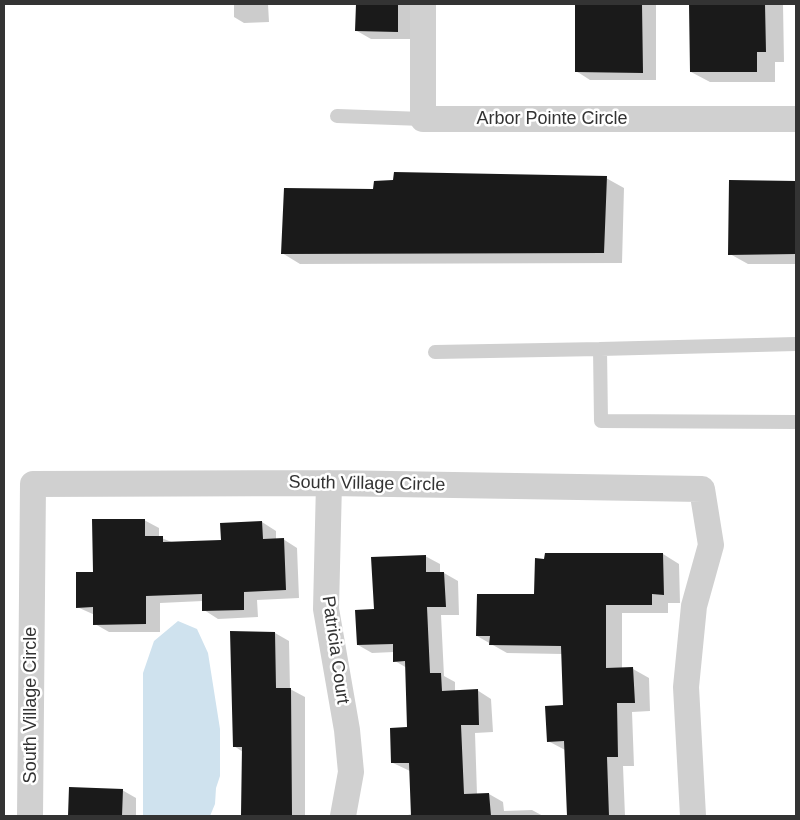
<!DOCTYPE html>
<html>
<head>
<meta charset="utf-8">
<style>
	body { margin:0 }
	#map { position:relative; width:800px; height:820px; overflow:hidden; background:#fff; font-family:Arial,sans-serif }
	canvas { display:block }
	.frame { position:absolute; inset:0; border:5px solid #333; pointer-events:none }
</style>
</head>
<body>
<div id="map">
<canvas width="800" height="820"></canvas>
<div class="frame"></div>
</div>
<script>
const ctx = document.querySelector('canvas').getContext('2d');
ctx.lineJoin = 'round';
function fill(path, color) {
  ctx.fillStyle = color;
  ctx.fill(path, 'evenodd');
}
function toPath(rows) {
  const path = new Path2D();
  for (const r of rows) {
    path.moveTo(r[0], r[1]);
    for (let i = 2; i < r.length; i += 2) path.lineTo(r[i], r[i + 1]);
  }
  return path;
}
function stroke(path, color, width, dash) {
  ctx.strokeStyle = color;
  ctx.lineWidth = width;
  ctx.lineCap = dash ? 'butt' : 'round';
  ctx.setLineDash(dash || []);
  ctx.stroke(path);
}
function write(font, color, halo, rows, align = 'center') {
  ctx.font = font + ' Arial,sans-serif';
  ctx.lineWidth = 5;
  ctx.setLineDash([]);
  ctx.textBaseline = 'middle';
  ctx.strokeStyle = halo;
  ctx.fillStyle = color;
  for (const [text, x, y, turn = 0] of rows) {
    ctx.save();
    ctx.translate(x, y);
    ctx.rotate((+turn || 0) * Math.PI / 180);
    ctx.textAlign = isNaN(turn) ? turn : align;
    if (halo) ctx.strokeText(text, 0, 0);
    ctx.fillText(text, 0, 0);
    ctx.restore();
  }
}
const water = toPath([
	[178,621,197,629,208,653,220,729,220,776,216,788,215,804,210,816,143,816,143,673,154,641]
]);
const shadow = toPath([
	[234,4,268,4,269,22,244,23,234,17],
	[357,4,412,4,412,39,371,39,357,31],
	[576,4,656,4,656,80,590,80,576,71],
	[691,4,783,4,784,62,775,62,775,82,710,82,691,72],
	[606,178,624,188,622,263,300,264,282,253,374,190,394,181],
	[730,181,796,182,796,264,748,264,730,254],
	[144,520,159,528,159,537,174,543,222,542,262,522,276,531,276,540,283,539,297,548,299,598,257,600,258,617,218,619,204,610,203,601,160,603,160,632,109,632,95,624,95,615,77,607,94,573],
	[663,554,679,564,680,603,668,603,668,613,622,613,622,669,633,669,649,678,650,711,632,712,634,766,623,766,625,816,569,816,567,751,548,741,565,707,562,654,507,653,477,636,535,595],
	[425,556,440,564,440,573,444,573,458,581,459,615,441,615,444,676,455,682,455,691,477,690,491,699,493,732,475,733,477,794,489,794,503,802,504,811,532,810,543,816,404,816,412,814,410,771,393,763,409,728,407,668,395,661,394,652,372,653,358,645,375,611],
	[232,632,275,633,289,641,290,689,305,697,305,816,242,816,243,752,234,746],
	[70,788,122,790,136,798,136,816,69,816]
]);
const building = toPath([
	[356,4,398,4,398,32,355,31],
	[575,4,642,4,643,73,575,72],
	[689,4,765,4,766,52,757,52,757,72,690,72],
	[394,172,607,176,604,253,281,254,284,188,373,189,374,181,393,180],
	[729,180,796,181,796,254,728,255],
	[92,519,145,519,145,536,163,536,163,542,221,540,220,523,262,521,263,539,284,538,286,590,244,592,244,610,202,611,202,594,146,596,146,624,93,625,93,607,76,608,76,572,93,572],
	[545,553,663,553,664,595,652,594,652,605,606,605,606,668,633,667,635,703,617,703,618,757,607,757,609,816,567,816,564,741,547,742,545,706,563,705,561,646,489,645,490,636,476,636,477,594,534,594,535,558,544,559],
	[426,555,426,572,444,572,446,607,427,607,430,673,441,673,442,691,478,689,479,725,461,725,464,794,489,793,491,816,411,816,409,763,391,763,390,728,407,727,405,661,393,662,393,644,357,645,355,610,374,609,371,557],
	[230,631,275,632,276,688,291,688,292,816,241,815,242,747,233,747],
	[69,787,123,789,122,816,68,816]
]);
const service = toPath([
	[337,116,423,119],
	[600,349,796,344],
	[435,352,600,349,601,421,796,422]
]);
const minor = toPath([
	[423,4,423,119,796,119],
	[329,483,326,609,347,730,351,772,343,816],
	[30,816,33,484,329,483,702,489,711,545,694,606,686,687,693,816]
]);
const streetNames = [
	["Arbor Pointe Circle",552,119],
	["South Village Circle",367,484,1],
	["Patricia Court",335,650,82],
	["South Village Circle",31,705,-90]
];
fill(water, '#cfe2ee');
fill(shadow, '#0003');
fill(building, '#1a1a1a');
stroke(service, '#d0d0d0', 14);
stroke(minor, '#d0d0d0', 26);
write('18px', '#333', '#fff', streetNames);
</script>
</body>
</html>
